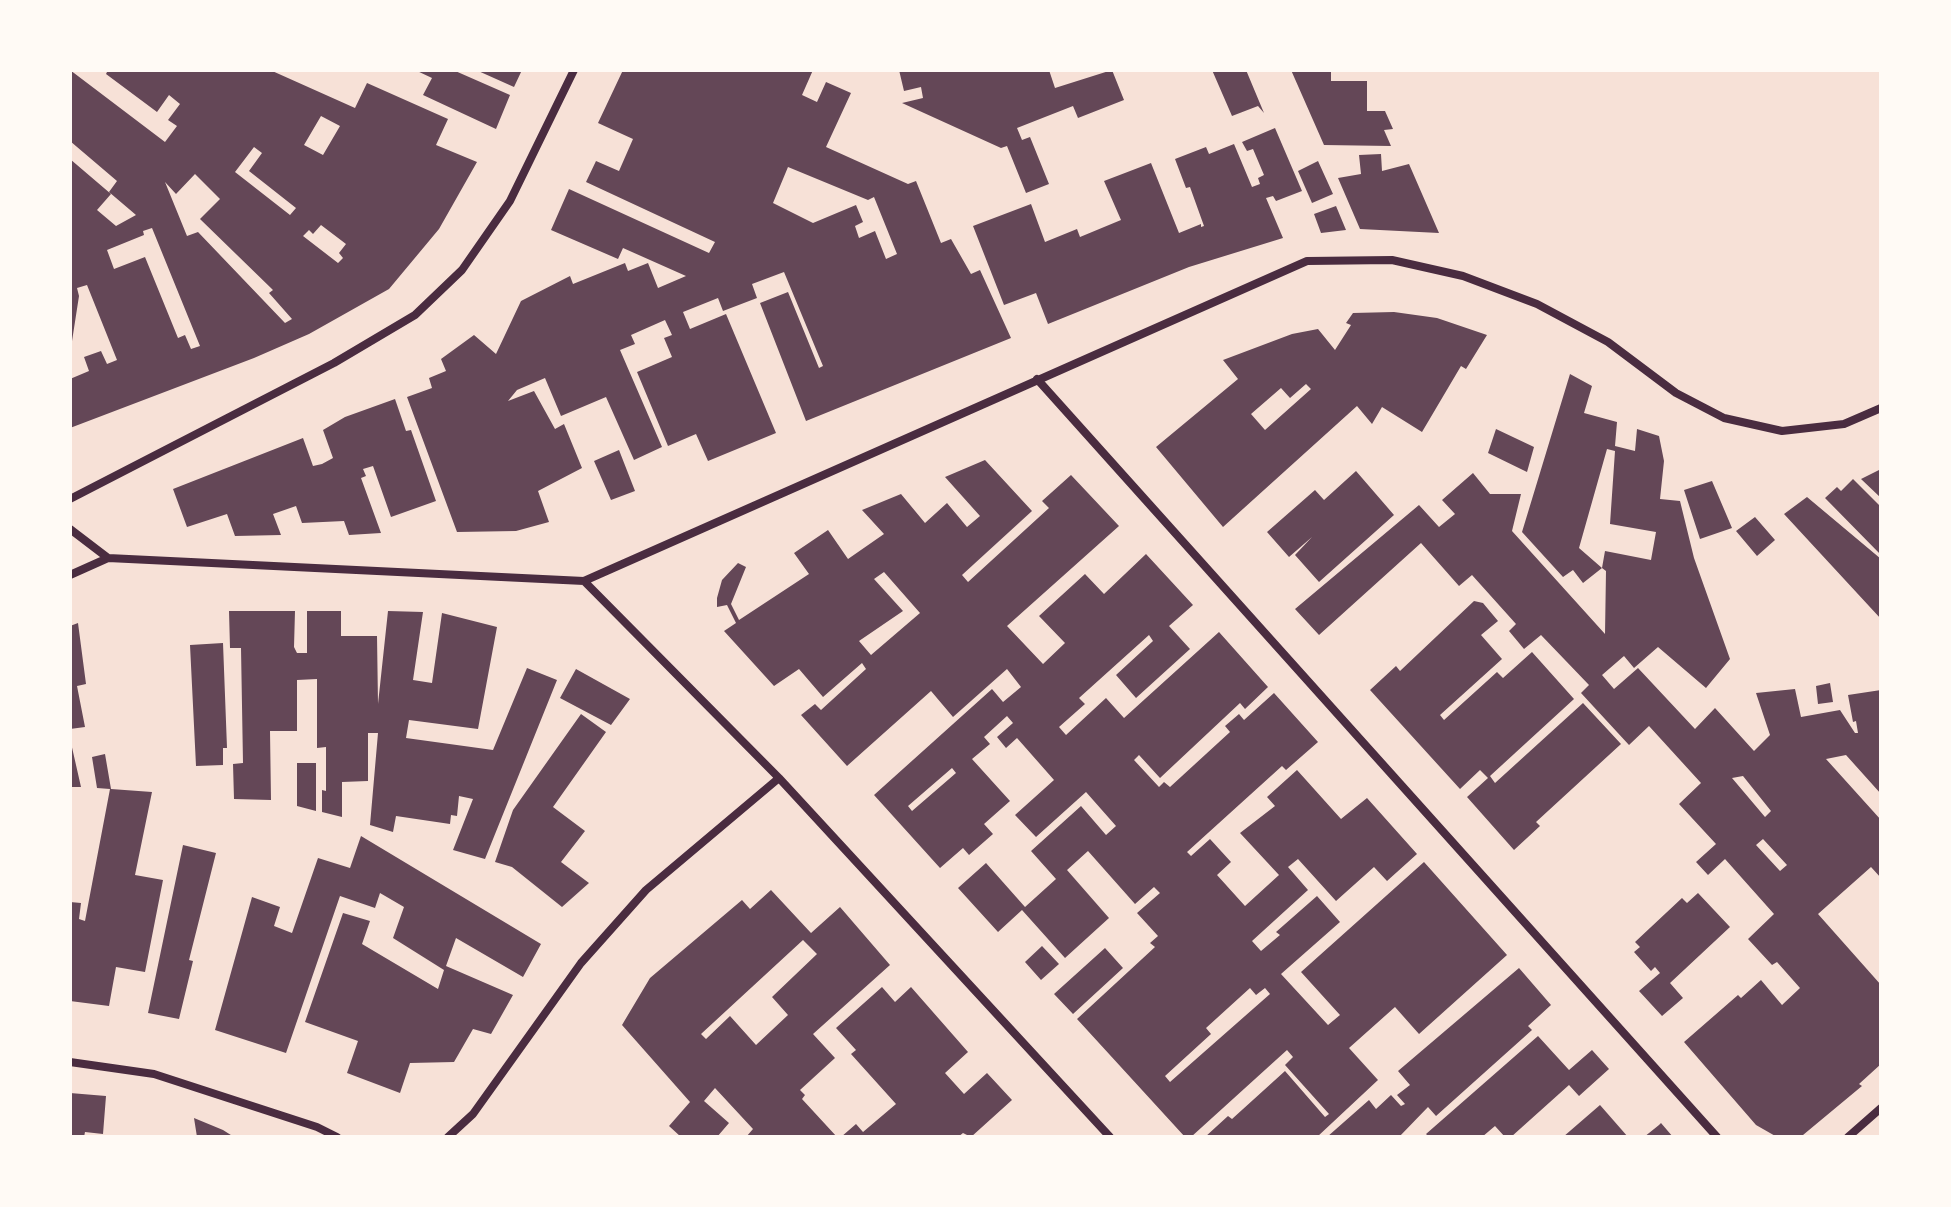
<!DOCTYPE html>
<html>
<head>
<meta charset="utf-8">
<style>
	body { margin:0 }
	#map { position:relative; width:1951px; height:1207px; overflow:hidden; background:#f7e1d7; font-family:Arial,sans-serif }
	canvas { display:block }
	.frame { position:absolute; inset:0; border:72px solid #fffaf5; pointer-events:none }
</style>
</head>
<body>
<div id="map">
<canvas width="1951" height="1207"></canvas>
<div class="frame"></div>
</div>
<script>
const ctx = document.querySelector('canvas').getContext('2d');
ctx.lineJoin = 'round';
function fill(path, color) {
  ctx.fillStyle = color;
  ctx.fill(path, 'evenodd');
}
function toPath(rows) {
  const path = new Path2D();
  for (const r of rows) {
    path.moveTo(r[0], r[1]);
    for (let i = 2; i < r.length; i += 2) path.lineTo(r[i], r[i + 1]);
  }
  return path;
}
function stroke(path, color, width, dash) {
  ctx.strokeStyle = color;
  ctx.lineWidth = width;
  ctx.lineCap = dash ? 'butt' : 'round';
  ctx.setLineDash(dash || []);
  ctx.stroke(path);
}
const building = toPath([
	[70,70,165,142,177,126,168,120,180,104,169,95,157,112,106,74,108,70,270,70,355,108,367,83,448,119,436,145,477,162,439,229,389,289,309,334,254,358,70,428,70,379,89,371,84,357,101,351,107,364,117,360,87,285,77,288,79,296,70,354,70,159,111,194,97,210,116,226,136,215,109,192,117,181,70,141],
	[321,116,340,126,323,155,304,145],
	[254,147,262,153,249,171,296,208,290,215,235,172],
	[195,174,220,199,200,219,273,290,269,293,292,319,285,323,198,232,187,236,165,182,176,194],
	[321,225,346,244,339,253,343,258,338,263,303,236,309,230,313,234],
	[152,228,200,346,191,349,185,335,178,338,145,257,114,269,107,250,144,235,143,231],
	[415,70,453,70,510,95,496,129,423,95,432,78],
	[476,70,522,70,514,87],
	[623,70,813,70,802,95,817,102,826,82,851,93,826,147,908,184,916,181,941,243,951,239,971,274,980,270,1011,338,806,421,760,303,788,292,819,368,823,366,784,272,752,284,757,298,723,311,718,298,683,312,690,329,726,314,776,433,708,461,696,434,668,446,637,372,672,357,664,338,672,335,665,320,631,335,635,344,620,350,662,447,634,460,606,397,561,416,545,378,517,390,508,401,534,391,555,429,564,424,582,468,538,491,549,522,516,531,457,532,407,397,432,388,429,378,446,371,441,359,474,335,496,354,521,301,570,276,573,284,625,263,628,271,648,263,658,288,686,276,623,248,618,259,551,230,569,189,709,253,715,242,586,182,596,161,619,171,633,139,598,123],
	[788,167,868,200,874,197,897,254,886,259,875,231,859,238,855,226,863,222,856,205,813,223,773,203],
	[899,70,1049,70,1055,88,1112,70,1124,100,1078,118,1073,106,1017,128,1022,140,1030,137,1049,184,1026,193,1007,146,1001,148,902,103,923,98,921,87,904,91],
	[1212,70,1246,70,1264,113,1258,106,1232,116],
	[1291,70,1331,70,1331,81,1367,81,1367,111,1385,111,1393,129,1384,130,1391,146,1324,145],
	[1275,128,1302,191,1276,201,1273,196,1266,198,1283,238,1189,267,1048,324,1036,293,1004,305,973,226,1031,204,1045,242,1077,229,1080,237,1121,220,1104,181,1151,163,1179,233,1201,224,1201,227,1204,226,1190,187,1186,188,1175,159,1206,147,1209,154,1234,144,1252,187,1260,184,1258,178,1264,175,1253,149,1247,151,1242,142],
	[1381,154,1382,171,1409,164,1439,233,1360,229,1338,178,1361,174,1359,155],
	[1318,161,1333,194,1312,203,1298,171],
	[1336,206,1346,230,1321,233,1314,214],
	[1394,312,1437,318,1487,335,1466,369,1461,366,1422,432,1382,407,1372,424,1357,406,1223,527,1156,447,1238,379,1223,360,1292,334,1318,329,1335,350,1351,325,1346,323,1353,313],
	[1306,384,1311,389,1265,430,1251,414,1281,388,1290,398],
	[1570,374,1592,386,1584,413,1617,422,1615,446,1635,451,1637,429,1659,436,1664,461,1660,499,1680,501,1694,558,1730,659,1706,688,1658,647,1634,668,1624,656,1602,675,1614,689,1638,668,1695,729,1715,708,1754,751,1770,735,1756,693,1795,689,1801,717,1840,710,1855,733,1858,733,1856,721,1853,722,1848,695,1881,690,1881,794,1846,755,1826,759,1881,820,1881,878,1871,867,1818,914,1881,985,1881,1064,1859,1084,1862,1086,1803,1135,1777,1137,1756,1125,1684,1042,1738,995,1741,998,1761,980,1782,1005,1800,988,1777,962,1772,965,1748,939,1774,914,1725,859,1708,875,1696,862,1716,844,1679,804,1701,783,1649,726,1629,745,1581,693,1589,685,1541,635,1524,649,1509,631,1516,624,1472,575,1459,586,1421,543,1319,635,1295,609,1419,505,1439,527,1455,514,1442,500,1473,473,1490,494,1521,494,1512,531,1605,634,1606,571,1602,568,1605,551,1651,560,1656,532,1610,524,1615,451,1607,449,1579,548,1602,568,1583,583,1573,570,1563,577,1522,532],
	[1743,776,1771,811,1765,817,1732,778],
	[1763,839,1787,865,1780,871,1756,845],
	[395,399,406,431,411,430,436,501,391,517,373,466,363,469,366,476,361,478,381,533,349,535,344,521,302,523,296,506,273,514,281,535,235,536,227,514,187,527,173,489,303,438,313,466,322,464,333,458,323,430,345,417],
	[1496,429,1534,447,1527,472,1488,453],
	[619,450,635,491,611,500,594,461],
	[985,460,1032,511,962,575,968,582,1049,508,1042,501,1071,475,1119,526,1007,626,1043,664,1065,643,1039,616,1085,574,1104,594,1146,554,1193,605,1169,626,1190,649,1136,698,1116,675,1153,641,1149,635,1079,698,1085,704,1059,727,1066,735,1106,698,1124,718,1219,632,1268,687,1245,709,1240,703,1160,778,1139,755,1134,760,1159,787,1164,782,1170,787,1230,732,1225,726,1239,714,1244,720,1274,693,1318,742,1286,770,1282,766,1187,852,1191,856,1210,839,1231,862,1217,875,1245,906,1279,875,1240,833,1275,806,1267,797,1297,770,1341,819,1367,798,1417,854,1387,881,1374,867,1336,901,1298,859,1288,867,1308,890,1252,941,1261,951,1280,935,1276,932,1317,896,1340,922,1281,974,1328,1025,1340,1015,1301,972,1424,862,1507,955,1419,1034,1395,1007,1349,1048,1378,1080,1317,1137,1205,1137,1228,1116,1232,1119,1285,1071,1325,1117,1329,1114,1285,1065,1293,1057,1287,1050,1191,1137,1185,1137,1077,1019,1155,947,1150,943,1158,936,1137,913,1160,893,1154,887,1135,904,1088,851,1067,870,1109,918,1065,958,1022,910,998,932,958,888,986,863,1025,907,1056,879,1031,851,1081,806,1106,835,1116,826,1086,792,1036,837,1015,815,1054,780,1017,738,1006,748,997,737,1013,723,1007,716,984,737,990,744,972,759,1010,801,984,824,993,834,969,855,963,848,940,868,874,795,992,689,1003,702,1021,687,1007,669,953,717,931,691,847,766,801,715,815,704,821,710,866,669,862,663,823,697,799,669,774,686,724,631,736,623,727,605,717,607,717,598,722,580,738,563,746,567,731,604,739,620,809,574,794,553,828,530,848,559,884,534,862,510,901,494,925,523,947,503,967,527,980,516,945,477],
	[884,572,920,613,871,655,859,641,903,611,874,579],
	[952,768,956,773,912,811,908,806],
	[1250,988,1256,995,1265,988,1270,994,1170,1082,1165,1076,1211,1034,1206,1028],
	[1881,469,1881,498,1861,479],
	[1356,471,1394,515,1319,582,1295,555,1312,537,1289,557,1267,532,1315,490,1324,500],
	[1853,479,1881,507,1881,555,1825,498,1837,487,1841,491],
	[1712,481,1732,528,1700,539,1684,490],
	[1807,497,1881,559,1881,619,1784,514],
	[1755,517,1775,540,1757,556,1736,531],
	[1474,601,1483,603,1498,621,1481,635,1502,659,1440,715,1444,720,1497,672,1503,678,1532,652,1574,699,1490,776,1495,783,1583,703,1621,744,1536,822,1540,826,1514,850,1467,797,1488,778,1480,770,1460,789,1370,690,1396,666,1400,671],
	[229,611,295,611,294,647,297,653,307,653,307,611,341,611,341,636,377,636,378,704,388,611,423,612,413,680,432,683,442,613,497,627,478,729,409,720,406,738,493,750,527,668,557,680,485,859,453,850,473,799,459,796,457,816,451,815,450,824,396,816,393,832,370,825,378,733,368,733,368,781,342,782,342,817,322,812,322,790,326,791,326,747,317,748,317,679,297,680,297,731,270,731,271,800,234,799,233,764,243,763,241,648,230,648],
	[78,623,86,684,77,686,85,727,70,729,70,626],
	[223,643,227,748,223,748,223,765,196,766,190,645],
	[576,669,630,699,611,725,560,698],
	[1830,683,1833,702,1818,704,1816,686],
	[581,714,606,732,553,807,585,831,561,862,589,883,562,907,512,867,495,862,513,810],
	[70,743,71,743,81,787,70,787],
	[105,754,111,789,152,792,135,875,163,880,145,972,116,967,109,1006,70,1001,70,902,81,903,79,919,85,921,110,789,97,788,92,757],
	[297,763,316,763,316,811,297,806],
	[361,836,541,944,523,977,456,938,446,966,513,995,491,1034,473,1029,454,1062,410,1063,400,1093,347,1073,358,1041,305,1022,343,913,370,921,362,944,438,989,444,970,393,938,404,907,380,893,375,908,340,896,286,1053,215,1030,252,897,280,907,274,926,292,933,318,858,350,868],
	[183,845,216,853,189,960,193,961,179,1019,148,1013],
	[771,890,811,933,840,907,890,965,813,1034,835,1058,800,1090,805,1095,802,1099,837,1137,746,1137,753,1129,715,1088,704,1101,729,1123,717,1137,681,1137,669,1126,690,1102,622,1025,650,978,742,900,750,909],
	[803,940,817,954,772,997,788,1015,756,1045,730,1016,706,1039,701,1034],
	[1698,893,1730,927,1670,983,1683,998,1662,1016,1639,991,1660,973,1655,967,1651,971,1634,952,1640,947,1635,942,1682,898,1687,903],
	[1042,946,1059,964,1041,980,1025,962],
	[1105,948,1123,968,1073,1014,1054,994],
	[1519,968,1551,1005,1528,1026,1532,1030,1436,1116,1428,1107,1399,1137,1327,1137,1369,1100,1376,1109,1391,1095,1401,1106,1405,1104,1397,1095,1410,1085,1398,1071],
	[882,987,895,1002,911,987,968,1052,945,1073,964,1094,987,1073,1012,1100,971,1137,963,1133,958,1137,841,1137,856,1124,863,1132,896,1104,851,1054,856,1050,836,1028],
	[1538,1036,1569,1070,1592,1050,1609,1069,1579,1096,1569,1085,1511,1137,1505,1137,1495,1126,1482,1137,1429,1137,1426,1134],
	[70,1093,106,1096,103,1134,85,1132,84,1137,70,1137],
	[1600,1105,1628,1137,1563,1137],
	[194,1118,223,1130,234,1137,197,1137],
	[1661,1123,1673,1137,1644,1137,1659,1125]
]);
const minor = toPath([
	[1037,379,1717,1137],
	[70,499,334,363,415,315,462,270,510,201,574,70],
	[70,529,108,558],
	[70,575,108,558,584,581,779,778,1110,1137],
	[584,581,1307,261,1392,260,1463,276,1537,304,1608,342,1676,393,1724,418,1782,431,1844,424,1881,408],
	[70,1062,154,1074,317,1127,337,1137],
	[448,1137,473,1114,581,963,646,890,779,778],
	[1848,1137,1881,1108]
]);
fill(building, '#644757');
stroke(minor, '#4a2c40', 8);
</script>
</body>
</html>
